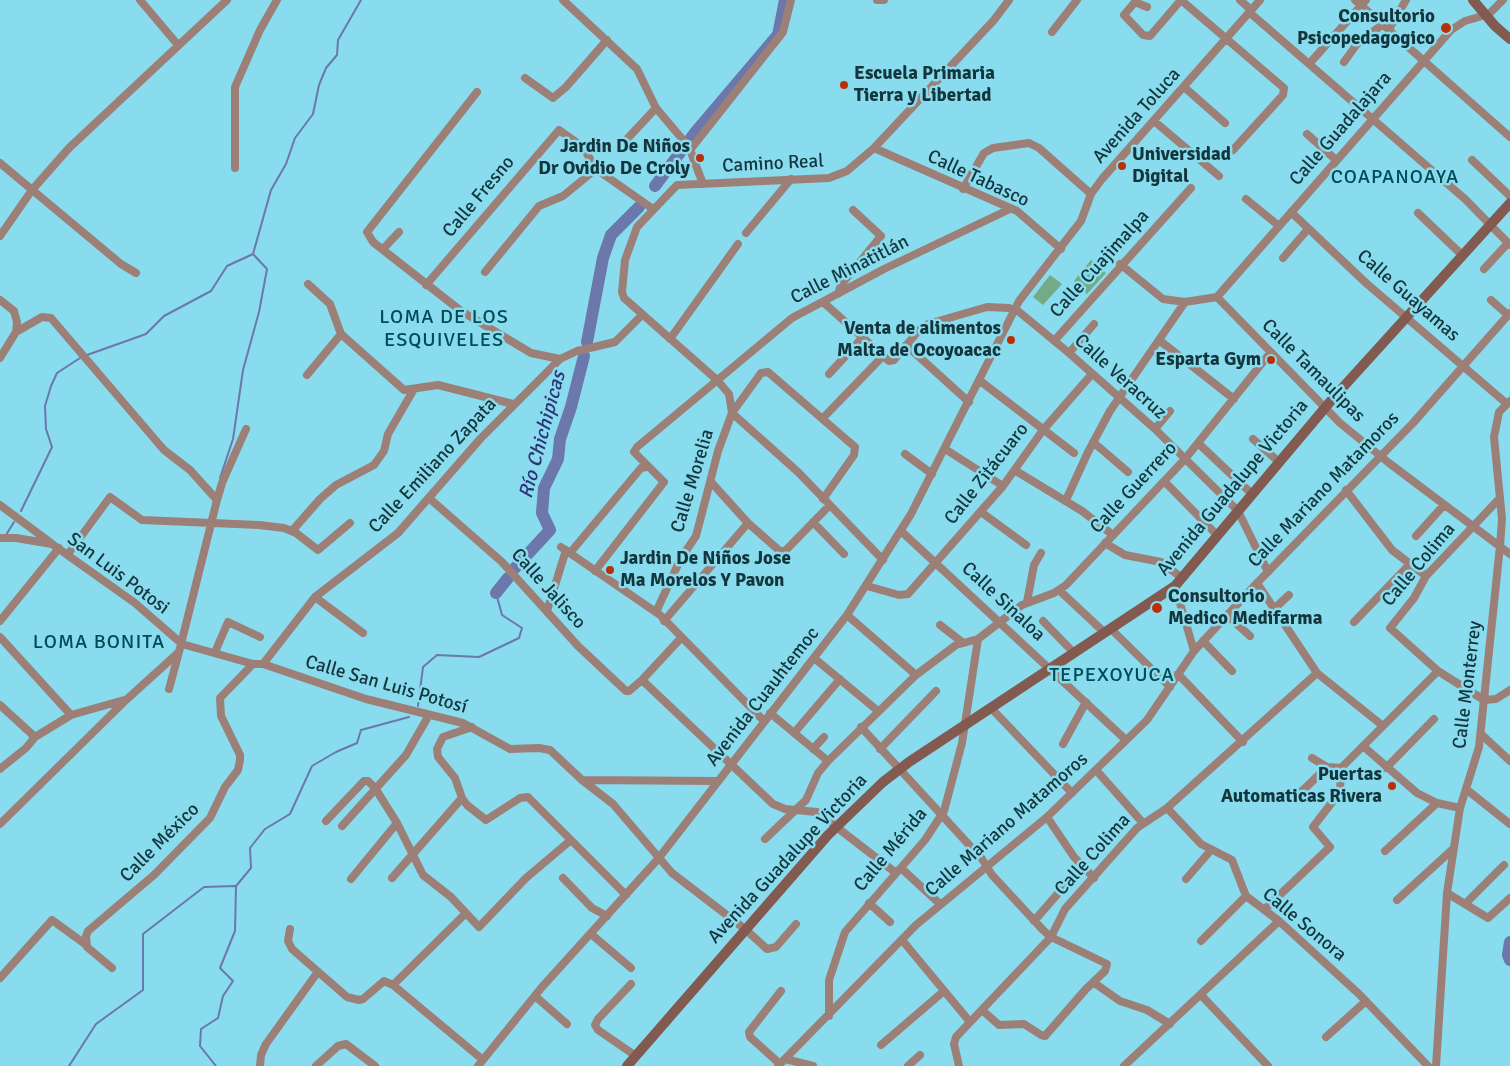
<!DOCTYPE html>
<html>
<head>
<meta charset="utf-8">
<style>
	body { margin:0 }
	canvas { display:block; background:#89dbee }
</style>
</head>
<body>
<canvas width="1510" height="1066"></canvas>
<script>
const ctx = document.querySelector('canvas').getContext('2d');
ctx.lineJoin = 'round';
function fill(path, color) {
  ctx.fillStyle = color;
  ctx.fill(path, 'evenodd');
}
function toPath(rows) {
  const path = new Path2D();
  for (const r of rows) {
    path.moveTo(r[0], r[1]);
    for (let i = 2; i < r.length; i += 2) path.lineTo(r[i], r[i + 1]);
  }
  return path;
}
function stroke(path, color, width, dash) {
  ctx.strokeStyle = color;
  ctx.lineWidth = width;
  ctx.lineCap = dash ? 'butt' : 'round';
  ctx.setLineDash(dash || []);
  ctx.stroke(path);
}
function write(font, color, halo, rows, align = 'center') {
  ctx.font = font + ' Signika,sans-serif';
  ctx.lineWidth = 5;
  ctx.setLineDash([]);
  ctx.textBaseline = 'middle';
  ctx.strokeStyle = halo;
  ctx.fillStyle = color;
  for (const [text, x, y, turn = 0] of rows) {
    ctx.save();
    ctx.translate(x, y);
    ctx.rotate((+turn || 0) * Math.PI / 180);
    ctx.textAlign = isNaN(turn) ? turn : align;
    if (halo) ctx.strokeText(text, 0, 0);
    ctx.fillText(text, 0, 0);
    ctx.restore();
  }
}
const green = toPath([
	[1091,260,1106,273,1087,294,1074,281],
	[1050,275,1062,284,1043,305,1033,297]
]);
const stream = toPath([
	[253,254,271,190,286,164,295,138,313,114,319,85,326,68,337,55,338,40,361,0],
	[87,355,146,334,164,316,211,291,227,266,253,254],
	[220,478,233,439,243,370,259,312,267,269,253,254],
	[21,511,52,447,46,429,45,406,51,386,57,373,80,358],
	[6,535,14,522],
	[418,706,423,667,437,655,479,657,519,638,522,628,502,615,496,593],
	[69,1066,96,1024,143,990,143,934,204,887,235,886],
	[216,1066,200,1046,201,1029,218,1018,223,996,233,981,220,968,235,931,236,886,251,868,250,848,265,829,290,814,312,766,336,752,357,743,361,730,409,717]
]);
const river = toPath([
	[655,186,694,134,778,35,785,0],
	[587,342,603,258,611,235,639,207],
	[515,568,550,530,542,513,544,488,558,459,560,439,571,407,584,356],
	[496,593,508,578],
	[1510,942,1508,955,1510,960]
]);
const street = toPath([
	[140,0,178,45],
	[563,0,637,69,656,108,689,147,703,184],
	[877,0,884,0],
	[1181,0,1284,88,1283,95,1233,150],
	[1240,0,1251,10],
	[1355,0,1510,137],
	[1147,7,1135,2,1124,15,1143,35,1150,36,1181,0],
	[1249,12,1465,199,1510,245],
	[1389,29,1406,0],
	[1052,32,1077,0],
	[1344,62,1357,44,1383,24],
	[1309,64,1366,0],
	[525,78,553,98,566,87,607,40],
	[1184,87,1225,123],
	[477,92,367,232,373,242,461,311,531,353,560,359],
	[1154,121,1219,176],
	[1307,134,1336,160],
	[627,139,656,108],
	[874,148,1017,211,1061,249],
	[690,150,783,32,791,0],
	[1472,160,1510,196],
	[0,163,121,264,136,273],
	[235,168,235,87,260,30,277,0],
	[963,189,984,153,993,148,1029,143,1039,148,1091,194],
	[1246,199,1279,226],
	[1291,212,1366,283,1506,403],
	[1418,213,1462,255],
	[746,233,791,179],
	[0,236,32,190,69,148,227,0],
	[383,249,399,232],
	[1283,258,1308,229],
	[1120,264,1163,299,1185,302,1217,297],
	[1484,269,1508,243],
	[485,272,539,206,563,196,596,169],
	[308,284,330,304,341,334,404,390,438,385,513,404],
	[426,285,559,130,583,147,596,169,653,209],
	[838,294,841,285,881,236,853,210],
	[1217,297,1451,30,1465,21,1489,14,1503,0],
	[1217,297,1340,423,1389,463,1510,554],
	[0,300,14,311,17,322,16,332,0,358],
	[1491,300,1508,315],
	[823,302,889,361,894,360,919,330,928,324,987,307,1009,308,1018,311,1069,353,1155,429,1238,511,1268,572],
	[16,332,42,317,51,318,164,450,190,470,217,500,222,483,246,429],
	[670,339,738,244],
	[1055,340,1191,188],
	[1159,340,1234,399],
	[906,345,969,402],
	[1069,353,1094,324],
	[829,374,863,337],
	[307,375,341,334],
	[979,380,1074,453],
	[823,418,883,356],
	[1155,429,1170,411],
	[1253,439,1279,462],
	[1093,442,1128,472],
	[1198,443,1252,494],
	[945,449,1003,486],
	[905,454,932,474],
	[1016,471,1082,511,1113,535],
	[1164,481,1217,535],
	[711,482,748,523,781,552,786,550,829,506],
	[1346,490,1392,550,1426,576],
	[429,498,502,562,578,646,626,691,629,691,642,680,681,638],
	[1499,499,1426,576,1414,598,1390,628,1438,671,1484,700,1496,699,1510,690],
	[1066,500,1088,452,1110,411,1185,302],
	[0,505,51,543],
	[981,512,1026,545],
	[813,522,844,554],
	[292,531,320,499,336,485,374,465,384,451,388,434,414,389],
	[901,531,1126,740],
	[1416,536,1444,505],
	[0,538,16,538,52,544,135,603,182,644,253,664,263,664,366,699,463,723,510,749,539,748,550,750,582,780,613,804,672,873,745,929,767,949,776,947,796,924],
	[1105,543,1125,555,1161,562,1182,578],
	[561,547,660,615,764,721],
	[570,553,641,468,646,467],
	[68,554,110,497,142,520,259,525,284,528,296,533,318,550,350,523],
	[883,560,798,472,732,413,729,394,717,380,624,298,622,292,625,260,637,227,677,185,829,178,847,171,874,148,994,20,1009,0],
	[595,571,664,482,634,452,637,447,792,318,884,269,1010,209],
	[1257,583,1317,673,1383,726],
	[867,586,899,595,908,594,1003,486,1043,430,1092,374],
	[1175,586,1194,651],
	[1059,590,1105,633],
	[315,597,363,633],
	[1027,602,1034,565,1041,553],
	[1274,609,1289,595],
	[547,611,566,550],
	[656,612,681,558,696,536,718,451,732,413,761,373,768,372,855,447,854,455,823,499],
	[847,615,916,675],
	[1227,615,1250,636],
	[0,621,59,548],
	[664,621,748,523],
	[1043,621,1074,653],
	[1354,622,1409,565],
	[940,625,962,642],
	[1111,629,1170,687],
	[0,637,71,715],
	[1203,641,1232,671],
	[215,652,228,622,260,637],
	[814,658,878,711],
	[263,664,315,597,398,533,481,438,560,359,577,351,615,342,642,315],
	[1178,674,1243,742],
	[642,680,773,804,785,809,817,812,896,873],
	[169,689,179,652],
	[0,705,35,737],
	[991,708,1072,793],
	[770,713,828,761],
	[472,727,443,737,437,749,438,757,455,778,462,798,467,805,486,820,520,798,528,797,626,895],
	[861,727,982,859,992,875,1043,930,1051,937,1107,964,1105,971,1086,989,1045,1036,1041,1035,1024,1024,999,1025,982,1010],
	[794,733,840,679],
	[1481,734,1510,761],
	[1063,744,1086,702],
	[1363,746,1417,793,1437,803,1460,808],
	[813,749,824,737],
	[880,749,936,691],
	[1312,758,1327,767,1341,768],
	[1386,768,1434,719],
	[0,769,26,748,35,737,71,715,124,700],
	[1096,770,1143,823],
	[582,780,717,781],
	[1466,789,1510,824],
	[1297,796,1327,767],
	[1167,808,1201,844,1232,860,1246,896,1279,921,1359,994,1428,1066],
	[1047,817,1074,857,1094,878],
	[326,821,364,781,368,781,375,788,397,823,423,875,451,897,479,927,526,878,571,840],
	[0,824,126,700,179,652,217,500],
	[342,826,406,755,429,715],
	[765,839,806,800,818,773,828,761,916,675,956,645,978,639,1022,605,1054,593,1066,585,1185,459,1271,352],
	[1385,851,1437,803],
	[901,868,940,904],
	[392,878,462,798],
	[563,878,592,908,607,916],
	[351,879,397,823],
	[1186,879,1211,850],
	[1447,893,1488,918,1510,898],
	[1397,900,1453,849],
	[869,903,890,922],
	[1465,904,1504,865],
	[1264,910,1330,847,1313,827,1340,792,1341,768,1438,671],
	[1034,921,1081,867],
	[290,929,288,941,292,949,347,997,359,1000,363,999,384,981,393,985,466,913],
	[591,934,631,968],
	[902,940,970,1022],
	[1201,941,1246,896],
	[112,968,87,947,86,936,88,931,154,875,210,818,225,787,238,770,240,760,240,755,221,716,220,698,253,664],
	[0,978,52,920,85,944],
	[1093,982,1120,1001,1147,1010,1170,1024],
	[631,984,598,1019,595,1025,598,1030,636,1056],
	[393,985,483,1060],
	[1201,995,1268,1066],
	[535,996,567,1024],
	[829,1016,829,980,845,932,925,840,944,811,962,743,978,639],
	[1326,1037,1366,1001],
	[881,1045,944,991],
	[785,1059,813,1066],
	[780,1064,750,1037,749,1032,781,991],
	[260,1066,261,1055,266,1044,317,973],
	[316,1066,338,1046,346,1044,375,1066],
	[478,1066,542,987,658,859,847,615,911,514,1019,301,1081,221,1091,194,1102,179,1260,0],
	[778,1066,916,925,1047,817,1147,720,1194,651,1257,583,1413,423,1510,313],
	[908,1066,920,1055],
	[959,1066,954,1044,956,1037,1051,937,1065,909,1137,828,1167,808,1317,673],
	[1124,1066,1279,921],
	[1436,1066,1447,893,1460,808,1479,747,1500,546,1502,519,1494,437,1499,412,1510,401]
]);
const secondary = toPath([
	[1473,0,1495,26,1510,39],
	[627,1066,828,835,883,782,909,762,1175,586,1335,396,1510,203]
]);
const markers = [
	[1446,28,6,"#ba3006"],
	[844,85,5,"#ba3006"],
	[700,158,5,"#ba3006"],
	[1122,166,5,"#ba3006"],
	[1011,340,5,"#ba3006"],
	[1271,360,5,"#ba3006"],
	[610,570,5,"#ba3006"],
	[1157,608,6,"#ba3006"],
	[1392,786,5,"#ba3006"]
];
const poiNames = [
	["Consultorio",1435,17],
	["Psicopedagogico",1435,39],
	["Escuela Primaria",854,74,"left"],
	["Tierra y Libertad",854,96,"left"],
	["Jardin De Niños",690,147],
	["Dr Ovidio De Croly",690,169],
	["Universidad",1132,155,"left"],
	["Digital",1132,177,"left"],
	["Venta de alimentos",1001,329],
	["Malta de Ocoyoacac",1001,351],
	["Esparta Gym",1261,360],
	["Jardin De Niños Jose",620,559,"left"],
	["Ma Morelos Y Pavon",620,581,"left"],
	["Consultorio",1168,597,"left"],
	["Medico Medifarma",1168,619,"left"],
	["Puertas",1382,775],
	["Automaticas Rivera",1382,797]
];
const streetNames = [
	["Avenida Toluca",1137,116,-48],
	["Calle Guadalajara",1341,129,-49],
	["Camino Real",773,164,-3],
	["Calle Tabasco",978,179,25],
	["Calle Fresno",479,197,-50],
	["Calle Cuajimalpa",1100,264,-48],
	["Calle Minatitlán",850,270,-27],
	["Calle Guayamas",1408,296,41],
	["Calle Tamaulipas",1313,371,45],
	["Calle Veracruz",1120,377,42],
	["Calle Emiliano Zapata",433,466,-47],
	["Calle Zitácuaro",987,474,-52],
	["Calle Morelia",693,481,-73],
	["Calle Guerrero",1134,488,-47],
	["Avenida Guadalupe Victoria",1233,488,-50],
	["Calle Mariano Matamoros",1324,490,-46],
	["Calle Colima",1419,565,-50],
	["San Luis Potosi",118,574,37],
	["Calle Jalisco",548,589,48],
	["Calle Sinaloa",1003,602,43],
	["Calle San Luis Potosí",386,685,16],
	["Calle Monterrey",1468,685,-83],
	["Avenida Cuauhtemoc",763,697,-52],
	["Calle Mariano Matamoros",1007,825,-41],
	["Calle México",160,843,-45],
	["Calle Mérida",891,850,-50],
	["Calle Colima",1093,855,-48],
	["Avenida Guadalupe Victoria",788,859,-47],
	["Calle Sonora",1304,925,40]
];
const neighbourhoodNames = [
	["COAPANOAYA",1395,178],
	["LOMA DE LOS",444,318],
	["ESQUIVELES",444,341],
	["LOMA BONITA",99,643],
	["TEPEXOYUCA",1112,676]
];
const waterNames = [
	["Río Chichipicas",543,435,-75]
];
fill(green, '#74aa86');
stroke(stream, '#6c77ac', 2);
stroke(river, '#6c77ac', 12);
stroke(street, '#9c8078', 8);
stroke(secondary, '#835a50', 10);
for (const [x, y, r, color] of markers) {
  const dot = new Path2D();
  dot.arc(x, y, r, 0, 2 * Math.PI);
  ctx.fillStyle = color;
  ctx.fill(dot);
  stroke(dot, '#89dbee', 2);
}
write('bold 19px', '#13363d', '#89dbee', poiNames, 'right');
write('19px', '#13363d', '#89dbee', streetNames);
ctx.letterSpacing = '1px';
write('20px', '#004b58', '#89dbee', neighbourhoodNames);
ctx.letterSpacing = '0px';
write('italic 20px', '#2e3577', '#89dbee', waterNames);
</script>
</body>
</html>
